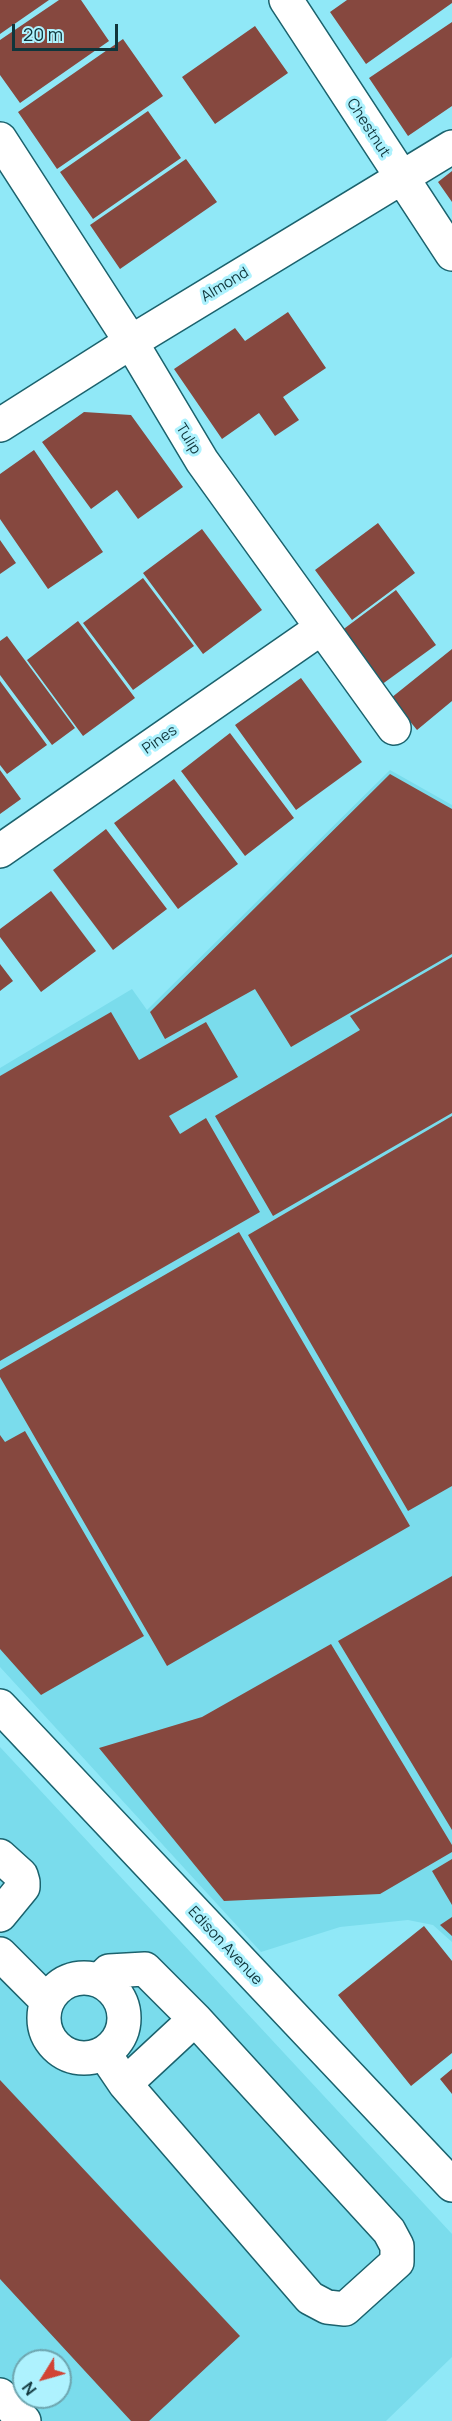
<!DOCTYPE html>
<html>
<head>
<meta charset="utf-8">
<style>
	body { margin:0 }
	#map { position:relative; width:452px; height:2421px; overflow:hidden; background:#90e8f7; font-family:Manrope,sans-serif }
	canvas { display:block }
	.north { position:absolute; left:12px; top:2349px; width:60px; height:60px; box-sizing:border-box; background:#aef2fe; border:2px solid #6ea6b0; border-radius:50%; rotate:233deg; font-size:16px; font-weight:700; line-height:24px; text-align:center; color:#0f353b }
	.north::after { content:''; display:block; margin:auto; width:21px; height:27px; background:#d14435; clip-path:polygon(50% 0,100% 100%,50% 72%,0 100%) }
	.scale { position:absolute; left:12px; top:24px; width:106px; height:27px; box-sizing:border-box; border:3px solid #0f353b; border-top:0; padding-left:8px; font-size:18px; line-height:21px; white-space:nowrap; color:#0f353b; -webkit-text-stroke:4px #aef2fe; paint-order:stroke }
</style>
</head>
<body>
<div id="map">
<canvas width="452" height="2421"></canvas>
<div class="north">N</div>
<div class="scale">20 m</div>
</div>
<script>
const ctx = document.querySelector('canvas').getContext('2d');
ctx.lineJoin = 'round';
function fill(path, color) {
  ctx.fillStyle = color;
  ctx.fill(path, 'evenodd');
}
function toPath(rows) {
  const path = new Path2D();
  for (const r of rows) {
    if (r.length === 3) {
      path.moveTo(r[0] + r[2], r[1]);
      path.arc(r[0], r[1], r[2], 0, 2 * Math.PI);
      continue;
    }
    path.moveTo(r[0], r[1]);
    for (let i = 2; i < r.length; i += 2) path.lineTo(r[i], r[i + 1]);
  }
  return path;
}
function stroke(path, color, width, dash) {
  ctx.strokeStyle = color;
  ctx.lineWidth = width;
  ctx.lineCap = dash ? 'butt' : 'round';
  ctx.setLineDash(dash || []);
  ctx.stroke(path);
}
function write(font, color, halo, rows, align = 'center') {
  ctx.font = font + ' Manrope,sans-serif';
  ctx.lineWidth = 6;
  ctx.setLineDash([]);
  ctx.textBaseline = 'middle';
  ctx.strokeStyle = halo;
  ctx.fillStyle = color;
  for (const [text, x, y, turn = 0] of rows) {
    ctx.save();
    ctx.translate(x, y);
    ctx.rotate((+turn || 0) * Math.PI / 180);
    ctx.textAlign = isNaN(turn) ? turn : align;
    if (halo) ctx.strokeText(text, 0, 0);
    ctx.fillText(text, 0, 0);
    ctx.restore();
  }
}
const built = toPath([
	[390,770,452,805,452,1942,433,1925,408,1920,340,1927,261,1952,0,1667,0,1068,132,989,147,1010],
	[0,1747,452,2234,452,2357,386,2421,0,2421],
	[24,2361,60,2361,60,2397,24,2397]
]);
const building = toPath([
	[0,0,49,0,0,34],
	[59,0,81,0,109,41,20,103,0,75,0,40],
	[347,0,452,0,452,3,366,64,330,12],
	[452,22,452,106,408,136,369,78],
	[255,26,288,73,215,124,182,77],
	[123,39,163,96,57,169,18,112],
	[148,111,181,158,93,219,60,172],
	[186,159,217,202,120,269,90,225],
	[452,171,452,202,438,182],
	[288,312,326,368,283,397,299,420,275,436,259,413,222,439,174,369,235,328,245,341],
	[84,412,131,415,183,487,138,519,117,490,91,509,42,442],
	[34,450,103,552,48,589,0,519,0,474],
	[378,523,415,573,352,620,315,570],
	[202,529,262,610,203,654,143,573],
	[0,540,16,563,0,574],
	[143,578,194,646,133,690,83,623],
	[396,590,436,645,381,685,341,631],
	[78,621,135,698,83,736,27,660],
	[7,636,75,728,52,745,0,675,0,641],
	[452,649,452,701,417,730,391,698],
	[301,678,362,762,296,810,235,725],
	[0,681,47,745,7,774,0,765],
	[230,733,294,818,245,856,181,771],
	[0,770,21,799,0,814],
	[390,774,452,809,452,954,291,1047,255,989,165,1039,150,1012],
	[174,779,238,864,178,909,114,823],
	[106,829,167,909,113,950,53,870],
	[51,891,96,951,41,992,0,937,0,929],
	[452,957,452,1113,273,1216,215,1116,360,1030,350,1016],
	[0,964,13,981,0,991],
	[111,1012,139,1060,206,1022,238,1077,169,1116,180,1134,206,1118,260,1212,0,1361,0,1076],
	[452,1116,452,1486,408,1511,248,1235],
	[239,1232,410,1526,167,1666,0,1377,0,1370],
	[25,1431,144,1636,41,1695,0,1649,0,1435,5,1442],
	[452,1576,452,1830,338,1641],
	[331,1644,452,1845,452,1852,380,1894,224,1901,99,1748,202,1717],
	[452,1859,452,1905,432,1871],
	[452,1917,452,1936,440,1925],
	[424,1926,452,1961,452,2053,411,2086,338,1995],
	[452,2069,452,2094,440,2079],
	[0,2080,240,2336,149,2421,131,2421,0,2279]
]);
const minor = toPath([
	[286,0,452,254],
	[0,139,131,342,202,461,394,728],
	[0,425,131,342,452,147],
	[0,851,320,629],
	[0,1706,452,2185],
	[0,1856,21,1875,23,1882,23,1887,0,1915],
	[0,1954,47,2001],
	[84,2018,40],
	[100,1980,109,1971,145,1969,195,2019,389,2231,397,2246,397,2262,345,2309,327,2307,310,2298,125,2084,104,2053],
	[125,2084,195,2019],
	[0,2395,24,2421]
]);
const streetNames = [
	["Chestnut",368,128,57],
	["Almond",225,285,-31],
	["Tulip",188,439,58],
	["Pines",160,740,-35],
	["Edison Avenue",225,1946,47]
];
fill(built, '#7adcec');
fill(building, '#86483f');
stroke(minor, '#1b626d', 36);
stroke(minor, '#fff', 33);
write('15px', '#0f353b', '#aef2fe', streetNames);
</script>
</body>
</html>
